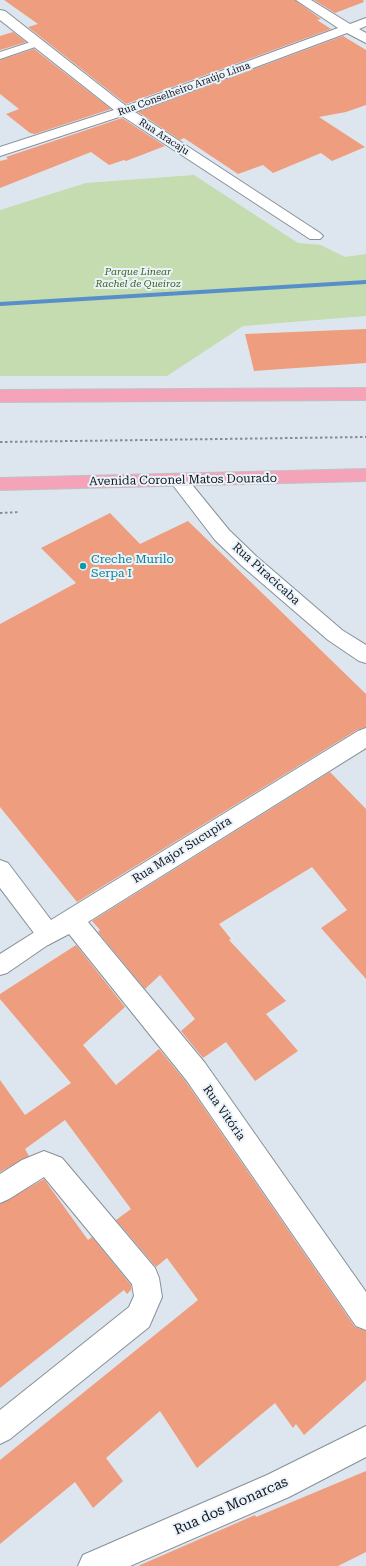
<!DOCTYPE html>
<html>
<head>
<meta charset="utf-8">
<style>
	body { margin:0 }
	canvas { display:block; background:#dde6ee }
</style>
</head>
<body>
<canvas width="366" height="1566"></canvas>
<script>
const ctx = document.querySelector('canvas').getContext('2d');
ctx.lineJoin = 'round';
function fill(path, color) {
  ctx.fillStyle = color;
  ctx.fill(path, 'evenodd');
}
function toPath(rows) {
  const path = new Path2D();
  for (const r of rows) {
    path.moveTo(r[0], r[1]);
    for (let i = 2; i < r.length; i += 2) path.lineTo(r[i], r[i + 1]);
  }
  return path;
}
function stroke(path, color, width, dash) {
  ctx.strokeStyle = color;
  ctx.lineWidth = width;
  ctx.lineCap = dash ? 'butt' : 'round';
  ctx.setLineDash(dash || []);
  ctx.stroke(path);
}
function write(font, color, halo, rows, align = 'center') {
  ctx.font = font + ' "Roboto Serif",serif';
  ctx.lineWidth = 4;
  ctx.setLineDash([]);
  ctx.textBaseline = 'middle';
  ctx.strokeStyle = halo;
  ctx.fillStyle = color;
  for (const [text, x, y, turn = 0] of rows) {
    ctx.save();
    ctx.translate(x, y);
    ctx.rotate((+turn || 0) * Math.PI / 180);
    ctx.textAlign = isNaN(turn) ? turn : align;
    if (halo) ctx.strokeText(text, 0, 0);
    ctx.fillText(text, 0, 0);
    ctx.restore();
  }
}
const green = toPath([
	[194,175,298,243,321,245,345,257,366,254,366,316,243,326,167,376,0,376,0,210,86,183]
]);
const stream = toPath([
	[366,280,366,284,0,306,0,302,366,280]
]);
const building = toPath([
	[4,0,295,0,321,19,317,20,331,29,126,104,28,27,38,24],
	[314,0,363,0,364,2,335,13],
	[13,32,26,42,0,50,0,36],
	[343,36,366,50,366,105,346,112,319,117,365,147,332,161,321,153,273,173,263,165,238,174,184,138,180,140,138,112],
	[34,49,111,109,35,134,30,133,6,114,19,109,0,94,0,60],
	[122,118,165,146,126,161,124,160,109,165,91,152,0,188,0,161,8,159,6,157],
	[366,329,366,363,254,371,245,334],
	[110,513,140,544,188,521,366,694,366,727,357,730,77,902,0,807,0,624,76,583,41,548],
	[330,772,366,809,366,979,321,928,347,910,312,867,219,924,231,939,229,940,286,1001,266,1014,298,1051,255,1081,226,1042,203,1058,181,1031,195,1019,160,975,145,989,98,932,100,930,92,921],
	[76,945,125,1007,83,1045,116,1085,159,1049,186,1082,355,1327,366,1331,366,1380,304,1435,296,1424,293,1428,275,1403,197,1468,160,1411,106,1458,123,1481,93,1508,75,1482,0,1544,0,1460,198,1300,167,1258,156,1267,116,1220,131,1209,65,1120,25,1149,29,1156,0,1172,0,1080,25,1115,71,1083,0,999,0,994],
	[44,1179,88,1240,92,1237,131,1285,131,1290,127,1294,124,1290,0,1388,0,1204],
	[366,1471,366,1552,338,1566,138,1566,255,1515,256,1517]
]);
const path = toPath([
	[0,442,366,437],
	[0,513,20,512]
]);
const service = toPath([
	[37,40,41,41,43,43,41,45,0,59,0,52,37,40],
	[48,925,55,928,58,934,55,940,7,973,0,975,0,954,41,928,48,925]
]);
const minor = toPath([
	[296,0,311,0,350,24,366,18,366,26,359,29,366,33,366,43,347,33,135,112,320,233,323,236,320,239,310,239,122,116,0,156,0,147,114,110,0,20,0,10,5,11,126,106,338,28,296,0],
	[178,474,185,476,229,530,256,556,342,630,366,645,366,663,359,661,328,640,242,566,215,540,169,480,171,476,178,474],
	[366,728,366,748,88,922,205,1063,366,1292,366,1330,356,1326,187,1081,69,934,48,945,40,941,0,888,0,860,8,863,51,920,358,731,366,728],
	[44,1151,62,1158,155,1268,159,1278,162,1297,149,1327,10,1439,0,1444,0,1410,129,1307,134,1296,132,1284,44,1177,9,1199,0,1203,0,1174,22,1160,44,1151],
	[366,1426,366,1457,289,1497,130,1566,78,1566,83,1555,267,1475,366,1426]
]);
const primary = toPath([
	[366,388,366,400,0,402,0,390,366,388],
	[366,469,366,481,0,490,0,478,366,469]
]);
const markers = [
	[83,566,4,"#0f9aa8"]
];
const farStreetnames = [
	["Rua Conselheiro Araújo Lima",184,89,-20],
	["Rua Aracaju",164,137,33]
];
const farParknames = [
	["Parque Linear",138,272],
	["Rachel de Queiroz",138,284]
];
const streetNames = [
	["Avenida Coronel Matos Dourado",183,480,-1],
	["Rua Piracicaba",266,574,42],
	["Rua Major Sucupira",182,850,-32],
	["Rua Vitória",224,1113,55]
];
const cultureNames = [
	["Creche Murilo",91,559],
	["Serpa I",91,573]
];
const nearStreetnames = [
	["Rua dos Monarcas",231,1506,-24]
];
fill(green, '#c4dcb0');
fill(stream, '#568fc9');
fill(building, '#ee9d7e');
stroke(service, '#889098', 2);
stroke(minor, '#889098', 2);
stroke(primary, '#c1c2c3', 2);
stroke(path, '#848a90', 2, [2.5, 2.5]);
fill(service, '#fff');
fill(minor, '#fff');
fill(primary, '#f4a3b8');
for (const [x, y, r, color] of markers) {
  const dot = new Path2D();
  dot.arc(x, y, r, 0, 2 * Math.PI);
  ctx.fillStyle = color;
  ctx.fill(dot);
  stroke(dot, '#eaf3fb', 1.5);
}
write('10px', '#121518', '#eaf3fb', farStreetnames);
write('italic 10px', '#3f6115', '#eaf3fb', farParknames);
write('12px', '#121518', '#eaf3fb', streetNames);
write('12px', '#0d838f', '#eaf3fb', cultureNames, 'left');
write('14px', '#121518', '#eaf3fb', nearStreetnames);
</script>
</body>
</html>
